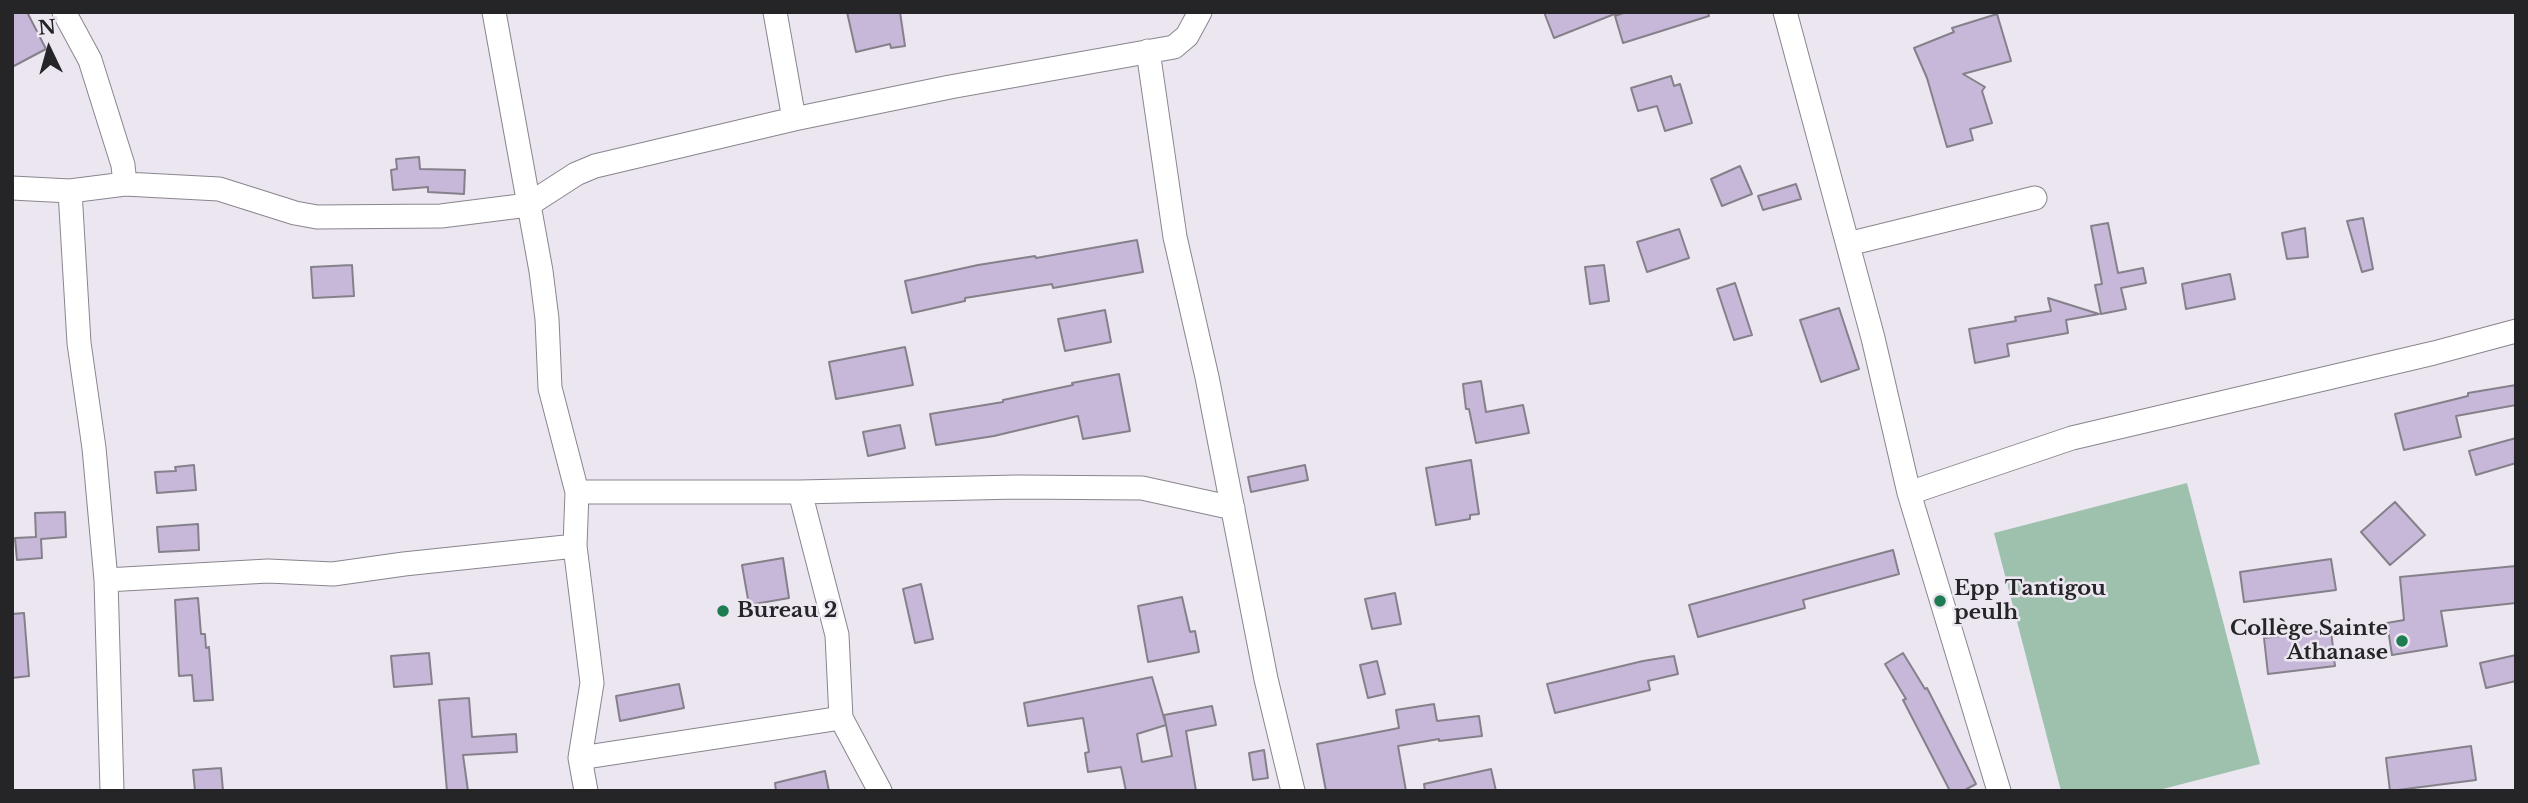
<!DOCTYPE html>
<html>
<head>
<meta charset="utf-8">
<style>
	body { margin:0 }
	#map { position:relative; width:2528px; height:803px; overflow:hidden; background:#ebe6f0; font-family:"Libre Baskerville",serif }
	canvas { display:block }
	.frame { position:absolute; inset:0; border:14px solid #252427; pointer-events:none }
	.north { position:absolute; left:14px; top:14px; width:70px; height:70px; -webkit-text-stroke:5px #ebe6f0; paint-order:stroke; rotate:355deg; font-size:19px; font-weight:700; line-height:28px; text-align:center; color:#252427 }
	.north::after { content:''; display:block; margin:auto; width:24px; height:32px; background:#252427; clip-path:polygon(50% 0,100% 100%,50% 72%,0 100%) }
</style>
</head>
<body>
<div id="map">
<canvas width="2528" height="803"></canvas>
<div class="frame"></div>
<div class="north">N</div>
</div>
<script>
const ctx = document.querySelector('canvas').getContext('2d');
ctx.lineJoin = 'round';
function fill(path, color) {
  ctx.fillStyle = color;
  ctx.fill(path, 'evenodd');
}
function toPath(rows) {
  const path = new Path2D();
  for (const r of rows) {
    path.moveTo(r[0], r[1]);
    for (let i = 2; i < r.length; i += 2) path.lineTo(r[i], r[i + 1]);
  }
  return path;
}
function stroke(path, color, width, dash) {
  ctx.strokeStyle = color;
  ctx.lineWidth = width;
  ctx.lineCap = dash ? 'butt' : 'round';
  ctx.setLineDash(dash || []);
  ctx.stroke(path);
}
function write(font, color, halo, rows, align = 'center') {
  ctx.font = font + ' "Libre Baskerville",serif';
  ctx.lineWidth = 5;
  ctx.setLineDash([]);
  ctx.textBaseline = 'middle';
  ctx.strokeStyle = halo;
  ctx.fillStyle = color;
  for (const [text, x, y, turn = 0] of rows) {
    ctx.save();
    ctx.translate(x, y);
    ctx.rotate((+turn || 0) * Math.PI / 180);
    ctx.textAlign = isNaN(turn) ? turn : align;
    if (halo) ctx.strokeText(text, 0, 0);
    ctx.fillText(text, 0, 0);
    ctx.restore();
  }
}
const green = toPath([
	[2187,483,2260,764,2155,791,2061,791,1994,533]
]);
const building = toPath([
	[12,12,27,12,46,49,12,67,12,12],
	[847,12,900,12,905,46,891,48,890,44,856,52,847,12],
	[1544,12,1617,12,1617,13,1554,38,1544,12],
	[1626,12,1708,12,1709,16,1623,43,1615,16,1626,12],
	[1997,14,2011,61,1963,74,1985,87,1982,91,1992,123,1970,129,1973,140,1947,147,1927,78,1914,48,1954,32,1952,28,1997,14],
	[1671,76,1674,86,1680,84,1692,123,1665,131,1657,106,1638,111,1631,88,1671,76],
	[419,157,420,169,465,170,464,194,428,192,428,187,393,190,391,170,397,169,396,159,419,157],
	[1740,166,1752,194,1722,206,1711,179,1740,166],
	[1796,184,1801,199,1763,210,1758,196,1796,184],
	[2363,218,2373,269,2362,272,2347,221,2363,218],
	[2108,223,2118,273,2143,268,2146,283,2121,288,2126,309,2101,314,2095,285,2102,284,2091,226,2108,223],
	[2305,228,2308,257,2287,259,2282,233,2305,228],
	[1679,229,1689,258,1647,272,1637,242,1679,229],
	[1137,240,1143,272,1053,288,1052,284,965,298,965,301,912,313,905,281,978,265,1035,256,1036,258,1137,240],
	[352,265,354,296,313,298,311,267,352,265],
	[1604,265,1609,301,1590,304,1585,267,1604,265],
	[2230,274,2235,299,2186,309,2182,284,2230,274],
	[1735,283,1752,335,1734,340,1717,289,1735,283],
	[2048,298,2099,314,2066,320,2068,333,2007,344,2009,356,1975,363,1969,329,2016,321,2015,317,2051,311,2048,298],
	[1839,308,1859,369,1821,382,1800,320,1839,308],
	[1105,310,1111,342,1065,351,1058,319,1105,310],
	[905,347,913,385,836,399,829,362,905,347],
	[1119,374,1130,431,1083,439,1078,416,994,436,936,445,930,414,1003,402,1003,400,1073,385,1072,383,1119,374],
	[1481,381,1486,412,1523,405,1529,433,1476,443,1469,409,1466,409,1463,384,1481,381],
	[2516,385,2516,405,2456,416,2461,437,2404,450,2395,414,2468,396,2468,393,2516,385],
	[900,425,905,448,868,456,863,432,900,425],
	[2516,438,2516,463,2476,475,2469,451,2516,438],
	[1471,460,1479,514,1470,515,1470,519,1436,525,1426,468,1471,460],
	[194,465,196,490,157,493,155,472,176,471,175,467,194,465],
	[1305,465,1308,480,1251,492,1248,477,1305,465],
	[2395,502,2425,535,2390,565,2361,532,2395,502],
	[65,512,66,537,41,539,42,558,17,560,15,538,36,537,35,513,65,512],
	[198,524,199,550,159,552,157,527,198,524],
	[1893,550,1899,574,1803,600,1805,608,1698,637,1689,605,1893,550],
	[783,558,789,598,749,605,742,565,783,558],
	[2331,559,2336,590,2244,602,2240,572,2331,559],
	[2516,566,2516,603,2441,611,2447,646,2392,655,2387,623,2404,620,2400,577,2516,566],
	[921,584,933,639,915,643,903,589,921,584],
	[1395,593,1401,624,1372,629,1365,599,1395,593],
	[1182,597,1190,632,1195,631,1199,652,1148,662,1138,606,1182,597],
	[198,598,201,634,205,634,206,648,209,647,213,700,194,701,192,675,179,676,175,600,198,598],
	[24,613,29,676,12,678,12,614,24,613],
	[2331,630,2335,666,2268,674,2264,638,2331,630],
	[429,653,432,684,394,687,391,656,429,653],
	[1903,653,1925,689,1927,688,1976,784,1963,791,1950,791,1903,700,1906,699,1885,664,1903,653],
	[2516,655,2516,681,2486,688,2480,663,2516,655],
	[1674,656,1678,674,1648,681,1650,690,1555,713,1547,684,1643,661,1674,656],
	[1377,661,1385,694,1368,698,1360,665,1377,661],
	[1152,677,1166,725,1164,715,1212,706,1216,725,1186,731,1196,791,1126,791,1121,767,1088,772,1085,753,1089,752,1083,718,1028,726,1024,703,1152,677],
	[1166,725,1172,756,1142,762,1137,734,1166,725],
	[679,684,684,708,620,721,616,696,679,684],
	[469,698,472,737,516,734,517,752,463,755,468,791,447,791,439,700,469,698],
	[1434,704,1437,721,1479,716,1482,736,1439,741,1439,739,1398,746,1406,791,1326,791,1317,744,1399,728,1396,710,1434,704],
	[2471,746,2476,780,2390,791,2386,758,2471,746],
	[1264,750,1268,778,1253,780,1249,753,1264,750],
	[221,768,223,791,195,791,193,770,221,768],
	[1491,769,1496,791,1425,791,1424,784,1491,769],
	[825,771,829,791,776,791,775,783,825,771]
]);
const street = toPath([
	[64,12,90,60,123,165,125,184],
	[494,12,541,271,547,319,550,388,577,492,575,546,592,683,580,758,586,791],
	[775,12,794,119],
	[1785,12,1873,338,1909,493,1999,791],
	[1148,51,1175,237,1207,377,1266,679,1293,791],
	[12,188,70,191,125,184,219,189,295,213,317,217,441,216,528,205,576,174,595,166,794,119,950,87,1174,47,1187,36,1200,12],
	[70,191,79,343,94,448,106,580,112,791],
	[1848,244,2035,198],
	[577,492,800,492,1017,487,1142,488,1233,508],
	[800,492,837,635,841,718,880,791],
	[1909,493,2072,438,2434,353,2516,331],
	[106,580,268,571,333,574,404,564,575,546],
	[580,758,841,718]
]);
const markers = [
	[1940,601,7,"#1e7c52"],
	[723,611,7,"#1e7c52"],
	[2402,641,7,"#1e7c52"]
];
const poiNames = [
	["Epp Tantigou",1954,589],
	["peulh",1954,613],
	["Bureau 2",737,611],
	["Collège Sainte",2388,629,"right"],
	["Athanase",2388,653,"right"]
];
fill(green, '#9dc1ac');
fill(building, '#c7b8d9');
stroke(building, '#85818a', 2);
stroke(street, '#89858e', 25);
stroke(street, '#fff', 23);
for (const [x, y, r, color] of markers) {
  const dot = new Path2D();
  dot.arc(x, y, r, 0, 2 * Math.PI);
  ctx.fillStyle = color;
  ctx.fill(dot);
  stroke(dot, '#ebe6f0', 2.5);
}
write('bold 21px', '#252427', '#ebe6f0', poiNames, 'left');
</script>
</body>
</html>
